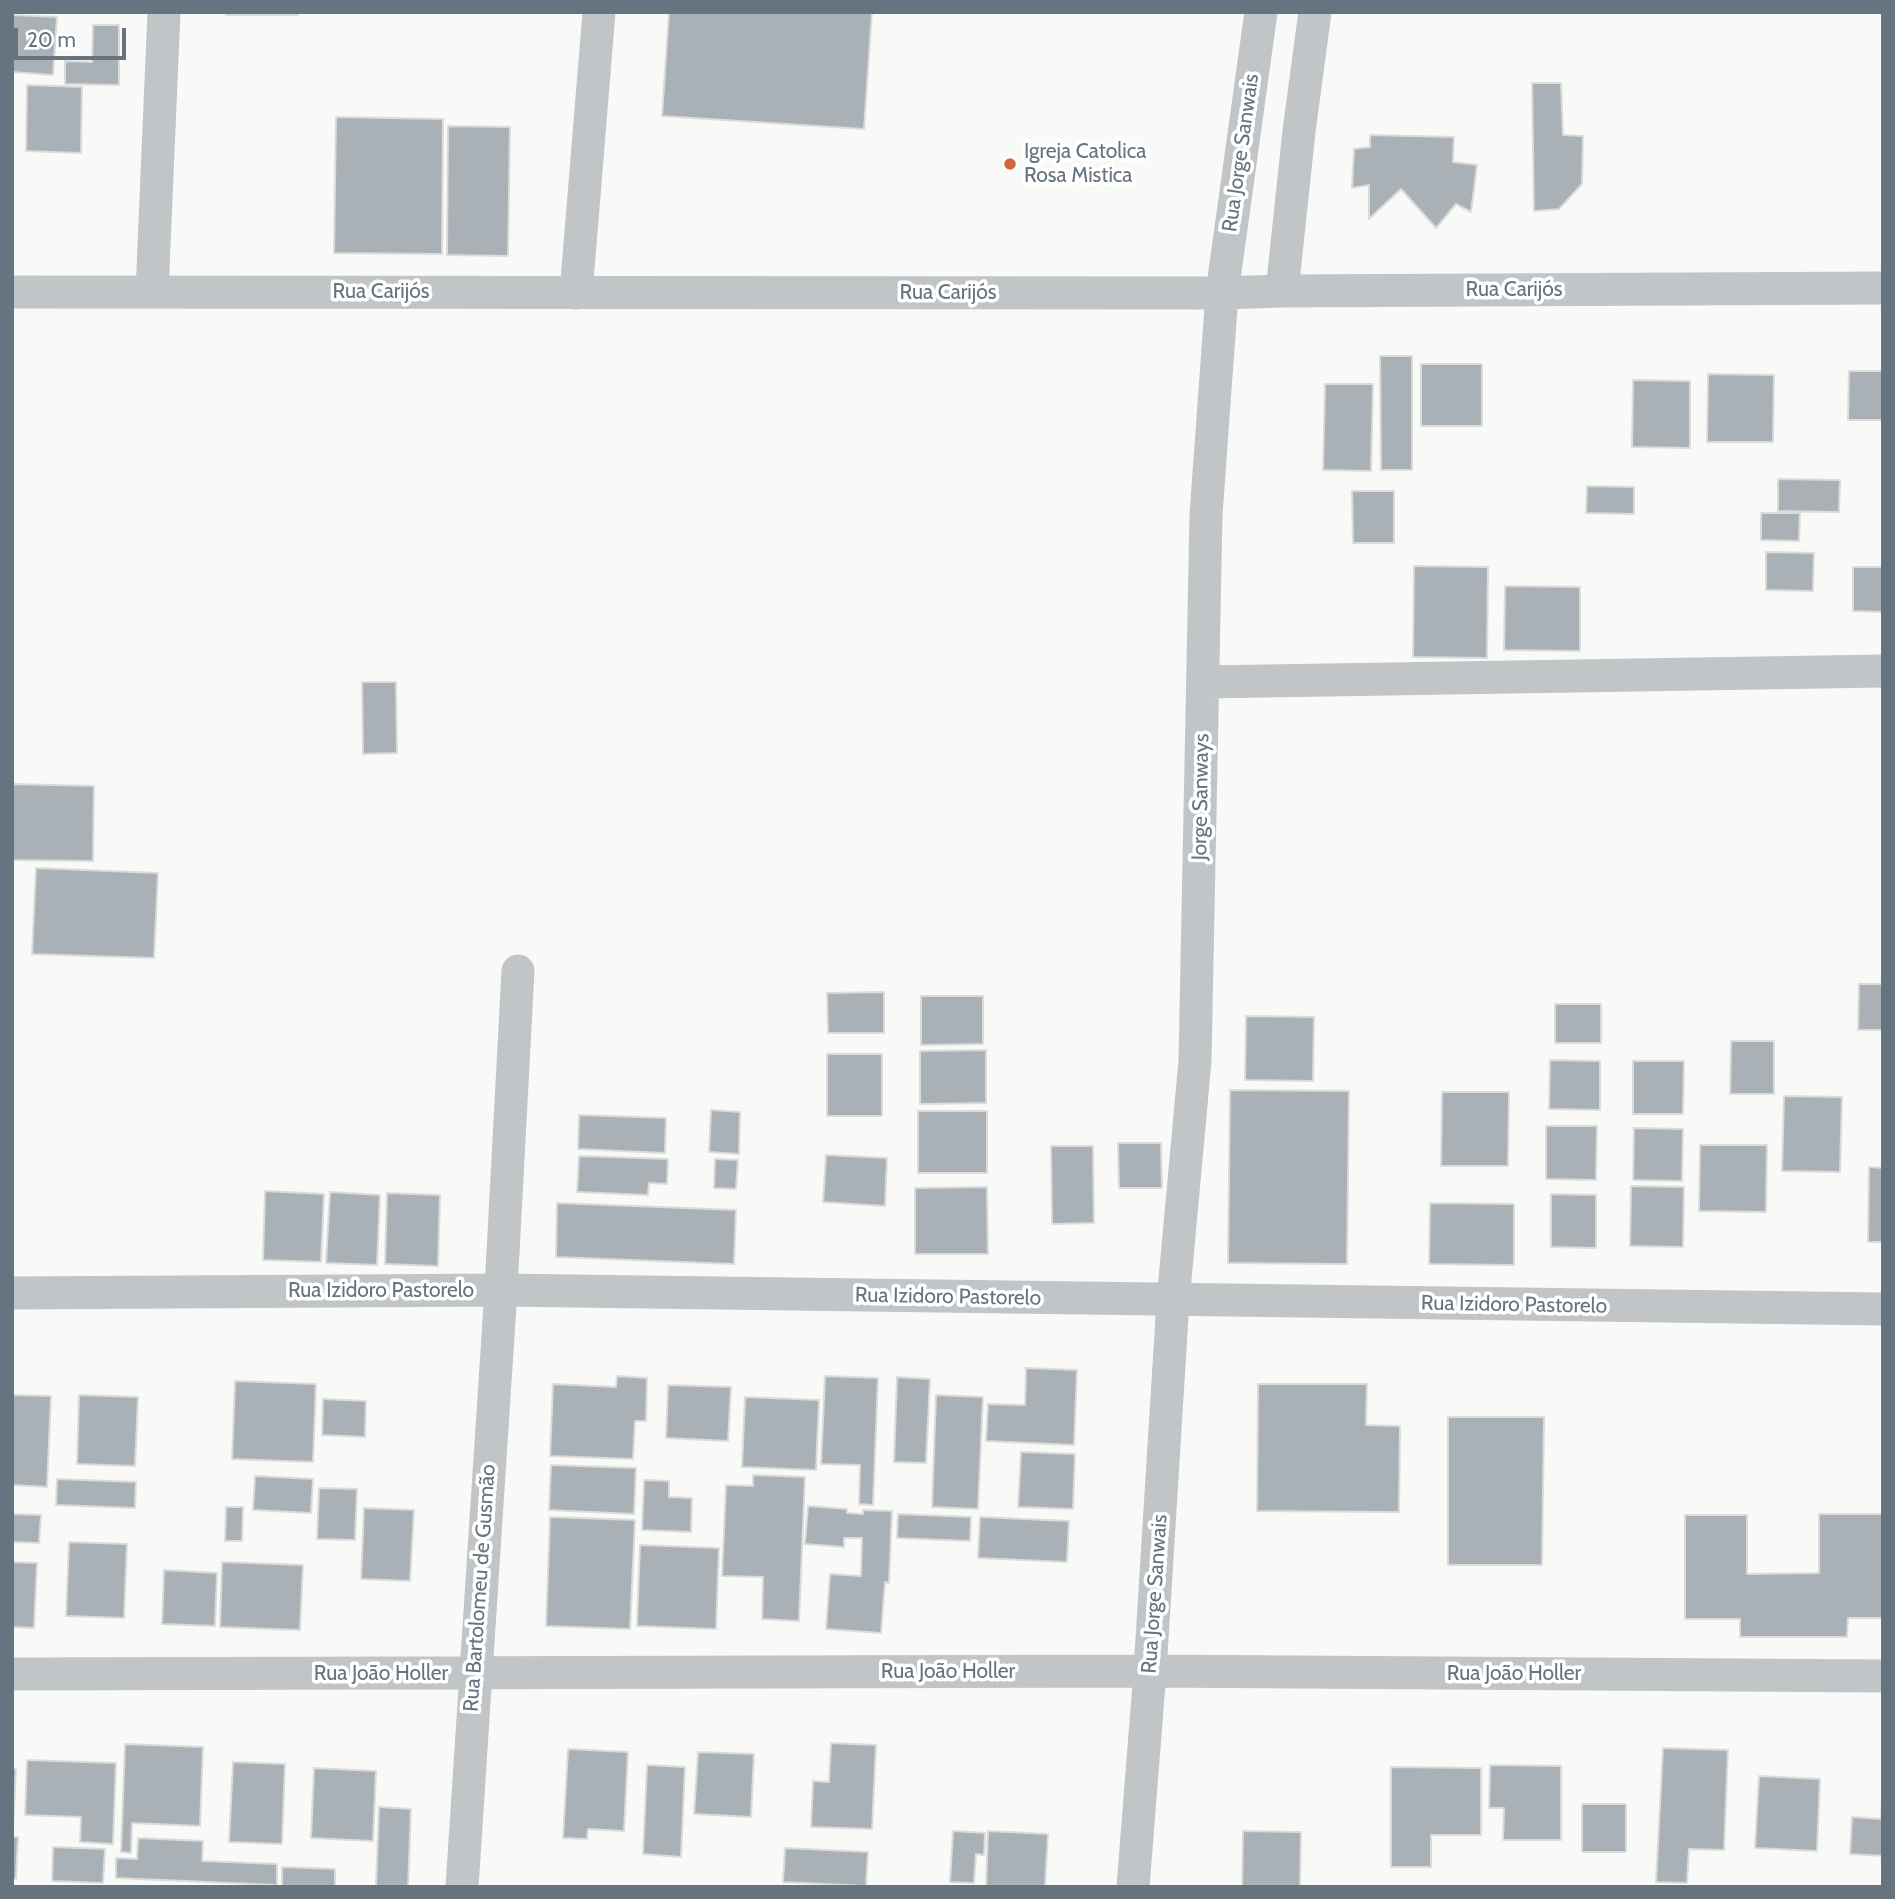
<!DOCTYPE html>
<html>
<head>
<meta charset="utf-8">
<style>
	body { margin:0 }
	#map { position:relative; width:1895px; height:1899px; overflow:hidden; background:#f9f9f8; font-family:Cabin,sans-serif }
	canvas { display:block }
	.frame { position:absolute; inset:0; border:14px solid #667480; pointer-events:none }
	.scale { position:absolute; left:14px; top:28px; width:112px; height:32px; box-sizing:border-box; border:4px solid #667480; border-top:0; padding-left:9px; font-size:21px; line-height:24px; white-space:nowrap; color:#667480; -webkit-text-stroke:5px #fff; paint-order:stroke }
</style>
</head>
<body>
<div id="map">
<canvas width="1895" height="1899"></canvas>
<div class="frame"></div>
<div class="scale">20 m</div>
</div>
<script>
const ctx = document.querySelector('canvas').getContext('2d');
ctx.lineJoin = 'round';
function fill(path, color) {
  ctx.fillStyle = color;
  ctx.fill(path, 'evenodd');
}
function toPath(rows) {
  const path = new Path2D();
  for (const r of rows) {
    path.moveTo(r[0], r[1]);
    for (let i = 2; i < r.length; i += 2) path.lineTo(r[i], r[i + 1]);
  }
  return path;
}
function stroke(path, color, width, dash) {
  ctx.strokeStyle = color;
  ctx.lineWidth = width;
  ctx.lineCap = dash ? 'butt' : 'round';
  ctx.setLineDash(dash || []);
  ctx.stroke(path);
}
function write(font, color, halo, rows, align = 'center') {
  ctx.font = font + ' Cabin,sans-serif';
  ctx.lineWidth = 7;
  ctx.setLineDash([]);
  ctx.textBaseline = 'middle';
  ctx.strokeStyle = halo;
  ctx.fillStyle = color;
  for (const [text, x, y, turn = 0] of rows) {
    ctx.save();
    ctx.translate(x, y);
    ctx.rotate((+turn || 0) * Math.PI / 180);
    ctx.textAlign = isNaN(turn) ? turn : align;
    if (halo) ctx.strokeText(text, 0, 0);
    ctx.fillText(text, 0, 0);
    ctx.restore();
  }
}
const building = toPath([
	[226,12,298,12,298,15,226,15,226,12],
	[669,12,872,12,864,129,662,116,669,12],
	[12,15,57,17,53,75,12,72,12,15],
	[93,25,119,25,119,85,65,84,65,61,92,62,93,25],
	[1532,83,1561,83,1563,135,1583,136,1582,184,1559,209,1534,211,1532,83],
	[27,85,82,87,81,153,26,151,27,85],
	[336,117,443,119,442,254,334,253,336,117],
	[448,126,510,127,508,256,447,255,448,126],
	[1370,135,1454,137,1453,162,1477,165,1471,212,1456,204,1436,228,1401,189,1369,219,1369,185,1352,188,1354,149,1370,147,1370,135],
	[1380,356,1412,356,1412,470,1381,470,1380,356],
	[1421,364,1482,364,1482,426,1421,426,1421,364],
	[1849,371,1883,371,1883,420,1848,420,1849,371],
	[1708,374,1774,375,1773,442,1707,442,1708,374],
	[1633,380,1690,381,1690,448,1632,447,1633,380],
	[1325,384,1373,384,1371,471,1323,470,1325,384],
	[1778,479,1840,480,1839,512,1778,511,1778,479],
	[1587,486,1634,487,1634,514,1586,513,1587,486],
	[1352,491,1394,491,1394,543,1353,543,1352,491],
	[1761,513,1800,513,1799,541,1761,540,1761,513],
	[1766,552,1814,553,1813,591,1766,590,1766,552],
	[1414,566,1488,567,1487,658,1413,657,1414,566],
	[1853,567,1883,567,1883,612,1853,611,1853,567],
	[1505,586,1580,587,1580,651,1504,650,1505,586],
	[362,682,396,682,397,753,363,754,362,682],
	[12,784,94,786,93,861,12,860,12,784],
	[36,868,158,873,154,958,32,954,36,868],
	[1859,984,1883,984,1883,1030,1858,1030,1859,984],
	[884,992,884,1033,828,1033,827,993,884,992],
	[921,996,983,996,983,1044,921,1045,921,996],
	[1555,1004,1601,1004,1601,1043,1555,1043,1555,1004],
	[1246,1016,1314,1017,1313,1081,1245,1080,1246,1016],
	[1731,1041,1774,1041,1774,1094,1730,1094,1731,1041],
	[986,1050,986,1103,920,1104,920,1051,986,1050],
	[827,1054,882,1054,882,1116,827,1116,827,1054],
	[1550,1060,1600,1061,1600,1110,1549,1109,1550,1060],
	[1633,1061,1684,1061,1683,1114,1633,1114,1633,1061],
	[1230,1090,1349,1091,1347,1264,1228,1263,1230,1090],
	[1442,1092,1509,1092,1508,1166,1441,1166,1442,1092],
	[1784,1096,1842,1097,1840,1172,1782,1171,1784,1096],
	[711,1110,740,1112,739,1154,709,1152,711,1110],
	[918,1111,987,1111,987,1173,918,1173,918,1111],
	[579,1115,666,1118,665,1153,578,1149,579,1115],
	[1546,1126,1597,1126,1596,1180,1546,1179,1546,1126],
	[1634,1128,1683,1129,1682,1181,1633,1180,1634,1128],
	[1118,1143,1161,1143,1162,1188,1119,1188,1118,1143],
	[1700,1145,1767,1145,1766,1212,1699,1211,1700,1145],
	[1051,1146,1093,1146,1094,1223,1052,1224,1051,1146],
	[826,1155,887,1158,885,1206,823,1202,826,1155],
	[579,1156,668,1159,667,1184,649,1183,648,1195,577,1192,579,1156],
	[715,1159,738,1160,736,1189,714,1188,715,1159],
	[1869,1167,1883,1168,1883,1242,1868,1242,1869,1167],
	[1631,1186,1684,1187,1683,1247,1630,1246,1631,1186],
	[987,1187,988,1254,915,1254,915,1188,987,1187],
	[265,1191,324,1194,321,1262,263,1260,265,1191],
	[330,1192,380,1195,377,1265,326,1263,330,1192],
	[387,1193,440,1195,438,1266,385,1264,387,1193],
	[1551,1194,1596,1195,1596,1248,1551,1247,1551,1194],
	[557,1203,736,1210,734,1264,556,1257,557,1203],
	[1430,1203,1514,1204,1514,1265,1429,1264,1430,1203],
	[1026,1368,1077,1370,1074,1445,986,1441,988,1404,1025,1405,1026,1368],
	[617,1376,647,1378,646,1421,635,1421,633,1459,550,1456,553,1384,616,1387,617,1376],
	[825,1376,878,1378,873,1505,859,1504,860,1465,821,1464,825,1376],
	[897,1377,930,1379,926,1463,894,1462,897,1377],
	[235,1381,316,1384,313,1462,232,1459,235,1381],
	[1258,1384,1367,1384,1366,1425,1400,1426,1399,1512,1257,1511,1258,1384],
	[668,1385,731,1387,728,1441,666,1438,668,1385],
	[12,1395,51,1396,47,1487,12,1485,12,1395],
	[79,1395,138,1397,135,1466,77,1464,79,1395],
	[936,1395,983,1397,978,1509,932,1507,936,1395],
	[745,1397,819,1400,816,1470,742,1467,745,1397],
	[323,1399,366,1401,365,1437,322,1435,323,1399],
	[1448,1417,1544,1417,1542,1565,1448,1565,1448,1417],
	[1021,1452,1075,1454,1073,1509,1018,1507,1021,1452],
	[551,1465,636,1468,634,1514,549,1510,551,1465],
	[753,1475,805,1477,799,1621,762,1619,763,1577,722,1576,726,1485,753,1486,753,1475],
	[255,1476,313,1479,311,1513,253,1510,255,1476],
	[57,1479,136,1482,135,1508,56,1505,57,1479],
	[644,1480,669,1481,669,1497,692,1498,691,1532,642,1530,644,1480],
	[319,1488,357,1489,355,1540,317,1539,319,1488],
	[808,1506,847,1509,847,1513,863,1514,863,1510,892,1511,889,1583,885,1582,881,1633,826,1629,830,1574,861,1576,862,1538,844,1538,844,1547,805,1544,808,1506],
	[226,1507,243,1507,242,1541,225,1541,226,1507],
	[364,1508,414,1510,410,1581,361,1579,364,1508],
	[12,1514,41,1515,39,1543,12,1542,12,1514],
	[898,1514,971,1517,970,1541,897,1538,898,1514],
	[1819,1514,1883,1514,1883,1618,1848,1618,1847,1637,1740,1637,1740,1619,1685,1619,1685,1515,1747,1515,1747,1574,1819,1573,1819,1514],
	[550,1517,635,1520,630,1629,546,1626,550,1517],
	[980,1517,1069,1521,1067,1562,978,1558,980,1517],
	[69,1542,127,1544,124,1618,66,1616,69,1542],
	[640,1545,719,1548,716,1629,637,1626,640,1545],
	[12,1562,37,1563,34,1628,12,1627,12,1562],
	[222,1562,303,1565,300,1630,220,1627,222,1562],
	[164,1570,217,1573,215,1626,162,1624,164,1570],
	[831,1743,876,1745,872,1829,811,1827,813,1781,829,1782,831,1743],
	[125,1744,203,1747,200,1826,132,1823,131,1853,121,1852,125,1744],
	[1663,1748,1728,1750,1724,1850,1689,1849,1687,1883,1656,1882,1663,1748],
	[568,1749,628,1752,624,1831,588,1829,587,1839,563,1838,568,1749],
	[698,1752,754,1754,751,1817,694,1814,698,1752],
	[27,1760,116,1763,113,1844,80,1842,81,1817,25,1815,27,1760],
	[233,1762,285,1764,282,1844,229,1842,233,1762],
	[647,1765,685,1767,681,1857,643,1854,647,1765],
	[1490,1765,1561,1766,1561,1840,1503,1840,1504,1808,1489,1808,1490,1765],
	[1391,1767,1481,1768,1481,1835,1431,1835,1431,1867,1391,1867,1391,1767],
	[314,1768,376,1771,373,1841,311,1838,314,1768],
	[12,1769,16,1769,13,1829,12,1828,12,1769],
	[1759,1776,1820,1779,1817,1851,1755,1848,1759,1776],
	[1883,1789,1883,1856,1850,1854,1852,1817,1881,1819,1883,1789],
	[1582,1804,1626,1804,1626,1852,1582,1852,1582,1804],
	[379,1807,411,1809,408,1887,376,1886,379,1807],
	[953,1831,985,1833,984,1855,976,1854,974,1883,950,1882,953,1831],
	[988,1831,1048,1834,1045,1887,986,1886,988,1831],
	[1243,1831,1301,1832,1300,1887,1242,1887,1243,1831],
	[12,1837,18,1837,16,1879,12,1879,12,1837],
	[138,1838,203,1841,202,1861,277,1864,277,1885,116,1878,116,1858,137,1859,138,1838],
	[53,1847,105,1849,103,1883,52,1881,53,1847],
	[785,1848,868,1852,866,1886,783,1882,785,1848],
	[282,1867,335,1869,335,1887,282,1886,282,1867]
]);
const street = toPath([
	[1282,291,1299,131,1315,12],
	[12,292,1222,293,1282,291,1883,288],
	[152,292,164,12],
	[576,293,599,12],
	[1204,682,1883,671],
	[12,1293,501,1290,1883,1309],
	[12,1674,1150,1671,1883,1676],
	[462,1887,501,1290,518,971],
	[1133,1887,1150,1671,1173,1301,1195,1061,1206,515,1222,293,1261,12]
]);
const markers = [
	[1010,164,7,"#d4653c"]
];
const poiNames = [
	["Igreja Catolica",1024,152],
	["Rosa Mistica",1024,176]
];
const streetNames = [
	["Rua Jorge Sanwais",1241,153,-82],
	["Rua Carijós",1514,290],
	["Rua Carijós",381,292],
	["Rua Carijós",948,293],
	["Jorge Sanways",1201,797,-89],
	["Rua Izidoro Pastorelo",381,1291],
	["Rua Izidoro Pastorelo",948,1297,1],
	["Rua Izidoro Pastorelo",1514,1305,1],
	["Rua Bartolomeu de Gusmão",480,1588,-86],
	["Rua Jorge Sanwais",1155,1594,-86],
	["Rua João Holler",948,1672],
	["Rua João Holler",381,1674],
	["Rua João Holler",1514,1674]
];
fill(building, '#a9b0b6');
stroke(building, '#dbdbda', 2);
stroke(street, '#c1c5c8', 33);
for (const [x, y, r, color] of markers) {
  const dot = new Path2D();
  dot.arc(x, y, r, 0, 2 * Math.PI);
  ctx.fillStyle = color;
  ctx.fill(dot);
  stroke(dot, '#fff', 2.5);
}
write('21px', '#667480', '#fff', poiNames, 'left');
write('21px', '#667480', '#fff', streetNames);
</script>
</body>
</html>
